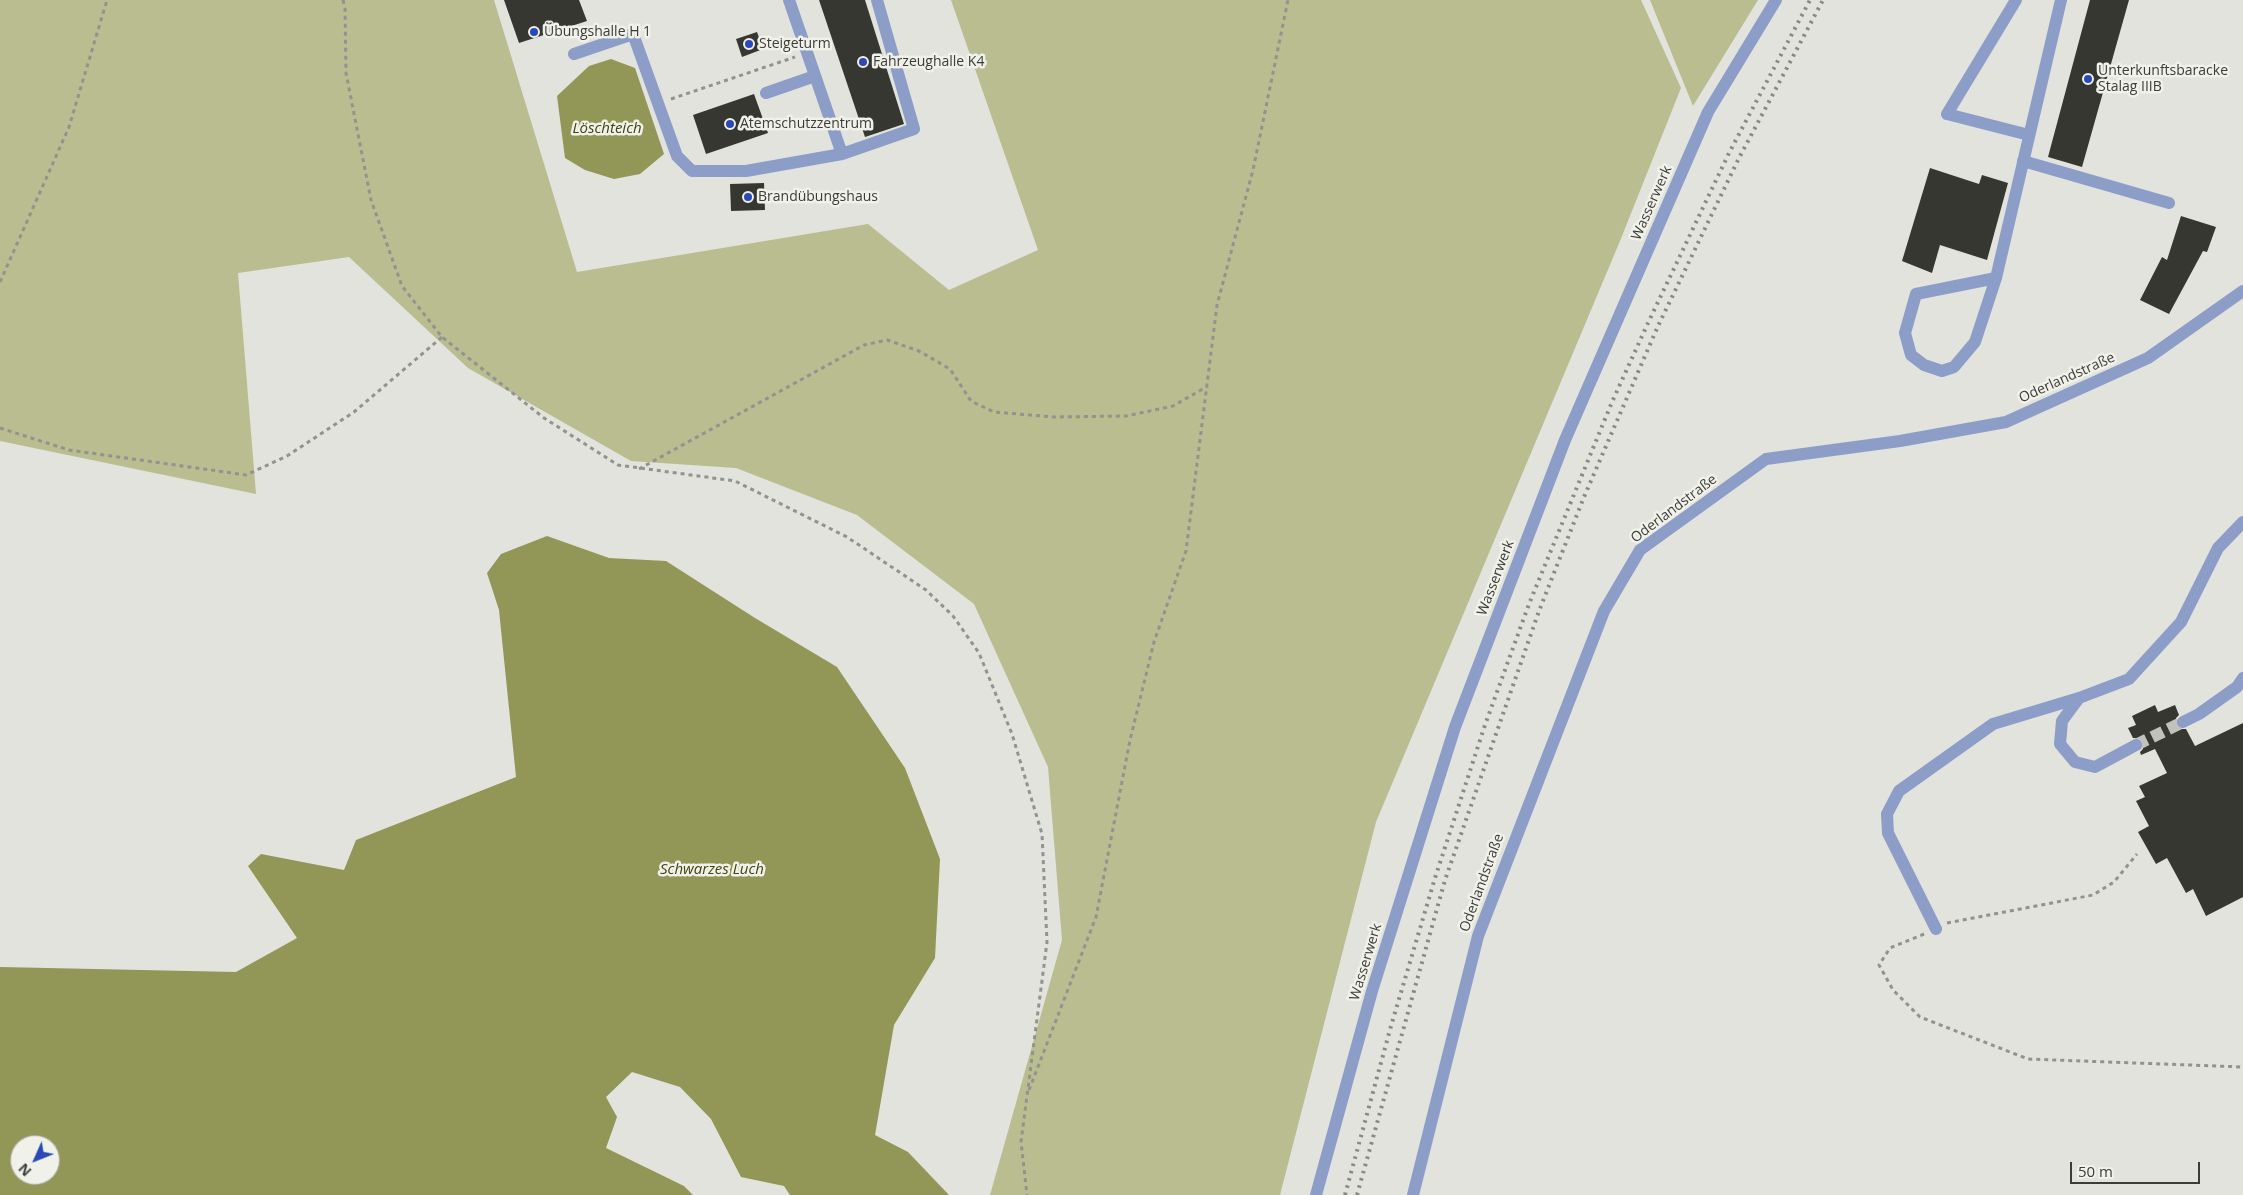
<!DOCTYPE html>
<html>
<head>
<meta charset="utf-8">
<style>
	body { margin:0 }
	#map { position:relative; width:2243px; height:1195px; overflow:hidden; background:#e2e3dc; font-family:"Open Sans",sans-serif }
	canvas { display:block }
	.north { position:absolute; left:10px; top:1135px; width:50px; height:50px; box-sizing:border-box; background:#f0f1e9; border:1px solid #a8a9a3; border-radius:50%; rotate:226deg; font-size:14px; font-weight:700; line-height:20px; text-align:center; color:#3c3d3a }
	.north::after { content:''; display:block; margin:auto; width:18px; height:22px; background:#2a48b8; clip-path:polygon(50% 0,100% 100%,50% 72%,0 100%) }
	.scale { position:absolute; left:2070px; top:1162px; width:130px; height:22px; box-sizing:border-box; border:2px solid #3c3d3a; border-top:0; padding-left:6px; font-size:15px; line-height:18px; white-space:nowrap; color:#3c3d3a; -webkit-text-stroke:4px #f0f1e9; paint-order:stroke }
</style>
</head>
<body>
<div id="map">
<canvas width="2243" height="1195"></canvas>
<div class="north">N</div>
<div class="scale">50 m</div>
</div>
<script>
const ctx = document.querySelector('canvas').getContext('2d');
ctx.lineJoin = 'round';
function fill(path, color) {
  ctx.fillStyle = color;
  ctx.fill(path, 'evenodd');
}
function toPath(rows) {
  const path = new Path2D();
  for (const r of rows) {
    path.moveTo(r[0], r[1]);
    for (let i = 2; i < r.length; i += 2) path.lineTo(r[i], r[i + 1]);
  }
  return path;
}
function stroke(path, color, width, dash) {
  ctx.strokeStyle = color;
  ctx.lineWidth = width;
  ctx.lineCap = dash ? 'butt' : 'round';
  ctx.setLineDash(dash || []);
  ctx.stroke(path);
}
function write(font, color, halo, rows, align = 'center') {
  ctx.font = font + ' "Open Sans",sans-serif';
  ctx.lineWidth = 5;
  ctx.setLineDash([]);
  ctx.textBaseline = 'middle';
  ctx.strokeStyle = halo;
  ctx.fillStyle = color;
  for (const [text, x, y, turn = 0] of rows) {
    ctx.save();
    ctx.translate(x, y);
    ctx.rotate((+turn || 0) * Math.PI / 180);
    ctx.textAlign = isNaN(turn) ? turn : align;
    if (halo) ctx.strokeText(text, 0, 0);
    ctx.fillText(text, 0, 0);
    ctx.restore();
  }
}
const green = toPath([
	[0,0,494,0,577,272,868,224,949,290,1038,250,951,0,1641,0,1681,88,1620,241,1376,822,1280,1195,990,1195,1062,940,1048,767,974,604,857,515,736,468,631,461,468,368,349,257,238,273,256,494,0,441],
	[1650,0,1758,0,1693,106]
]);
const water = toPath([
	[611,59,635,68,664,154,640,174,614,179,585,170,565,158,557,96,589,66],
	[547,536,609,558,666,561,755,618,837,667,905,768,940,859,935,958,894,1025,875,1135,908,1152,949,1195,790,1195,784,1186,741,1177,711,1119,680,1087,632,1072,606,1097,617,1117,606,1148,684,1186,693,1195,0,1195,0,967,236,972,297,938,248,866,261,854,344,870,356,840,516,777,499,610,487,573,501,554],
	[20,1145,50,1145,50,1175,20,1175]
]);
const building = toPath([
	[504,0,579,0,587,21,519,43],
	[819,0,865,0,904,124,865,137],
	[2090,0,2129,0,2082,167,2048,157],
	[757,32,763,49,742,57,736,39],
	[754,94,768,133,706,154,693,115],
	[1930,168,1979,184,1982,175,2008,183,1987,260,1940,245,1932,273,1902,261],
	[764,183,765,210,731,211,730,184],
	[2181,216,2216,227,2207,252,2203,251,2169,314,2140,300,2162,257,2167,260],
	[2155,705,2158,712,2175,705,2179,715,2176,718,2176,725,2179,729,2186,729,2195,746,2243,723,2243,897,2206,916,2193,889,2186,893,2167,858,2156,864,2138,832,2149,826,2136,801,2145,797,2139,786,2167,773,2155,749,2141,755,2140,752,2143,749,2143,742,2140,738,2133,738,2128,728,2136,725,2132,716]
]);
const minorTunnel = toPath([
	[2136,745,2183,722]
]);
const path = toPath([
	[343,0,345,8,346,73,371,200,402,286,442,337,544,418,618,465,735,481,847,537,926,590,953,616,979,653,1012,734,1042,834,1047,942,1021,1142,1027,1195],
	[671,99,795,57],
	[0,282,69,127,107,0],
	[0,428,69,450,246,475,287,456,354,412,442,337],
	[639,469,864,345,887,340,919,351,950,369,971,401,994,412,1054,417,1126,416,1173,406,1208,386],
	[1947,923,2093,895,2114,882,2137,854],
	[1924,934,1890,948,1879,965,1893,990,1920,1017,2028,1059,2243,1067],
	[1029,1090,1096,917,1130,740,1154,642,1186,551,1217,305,1253,170,1288,0]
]);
const minor = toPath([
	[2016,0,1947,114,2029,135],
	[574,54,633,34,677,156,692,171,746,171,842,154,789,0],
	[766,93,815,76],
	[842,154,914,129,877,0],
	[2023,161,2169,203],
	[1996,278,1916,294,1905,333,1911,355,1924,365,1942,371,1954,367,1975,342,1996,278,2061,0],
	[2079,698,2062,721,2060,744,2075,762,2095,767,2136,745],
	[2183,722,2199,714,2237,687,2243,678],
	[1936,929,1888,833,1887,814,1899,791,1993,724,2079,698,2129,679,2181,622,2218,548,2243,522],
	[1316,1195,1372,991,1455,727,1565,440,1708,112,1776,0],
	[1413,1195,1478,936,1604,611,1640,550,1766,459,1900,441,2006,422,2148,358,2243,291]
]);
const rail = toPath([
	[1345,1195,1391,1026,1435,878,1485,725,1529,604,1612,402,1648,323,1729,153,1810,0],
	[1357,1195,1445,880,1539,611,1584,497,1658,326,1739,158,1823,0]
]);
const markers = [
	[534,32,5,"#2a48b8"],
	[749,44,5,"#2a48b8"],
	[863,62,5,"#2a48b8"],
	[2088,79,5,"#2a48b8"],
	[730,124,5,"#2a48b8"],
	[748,197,5,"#2a48b8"]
];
const poiNames = [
	["Übungshalle H 1",544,32],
	["Steigeturm",759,44],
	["Fahrzeughalle K4",873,62],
	["Unterkunftsbaracke",2098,71],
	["Stalag IIIB",2098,87],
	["Atemschutzzentrum",740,124],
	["Brandübungshaus",758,197]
];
const streetNames = [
	["Wasserwerk",1652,203,-66],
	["Oderlandstraße",2067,378,-24],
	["Oderlandstraße",1674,509,-37],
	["Wasserwerk",1496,578,-69],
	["Oderlandstraße",1482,883,-70],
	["Wasserwerk",1366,962,-73]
];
const waterNames = [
	["Löschteich",607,129],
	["Schwarzes Luch",712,870]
];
fill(green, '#b9bd90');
fill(water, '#929657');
fill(building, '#363731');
stroke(minorTunnel, '#c1c2bc', 12, [12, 6]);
stroke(path, '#92938e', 3, [4, 4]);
stroke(minor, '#8c9dc8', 12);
stroke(rail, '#888984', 4, [2.5, 5]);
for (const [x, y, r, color] of markers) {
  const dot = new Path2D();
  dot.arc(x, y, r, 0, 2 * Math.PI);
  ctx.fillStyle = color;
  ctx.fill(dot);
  stroke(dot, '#f0f1e9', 2);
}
write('14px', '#3c3d3a', '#f0f1e9', poiNames, 'left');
write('14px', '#3c3d3a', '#f0f1e9', streetNames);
write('italic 15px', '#414311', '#f0f1e9', waterNames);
</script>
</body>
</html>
